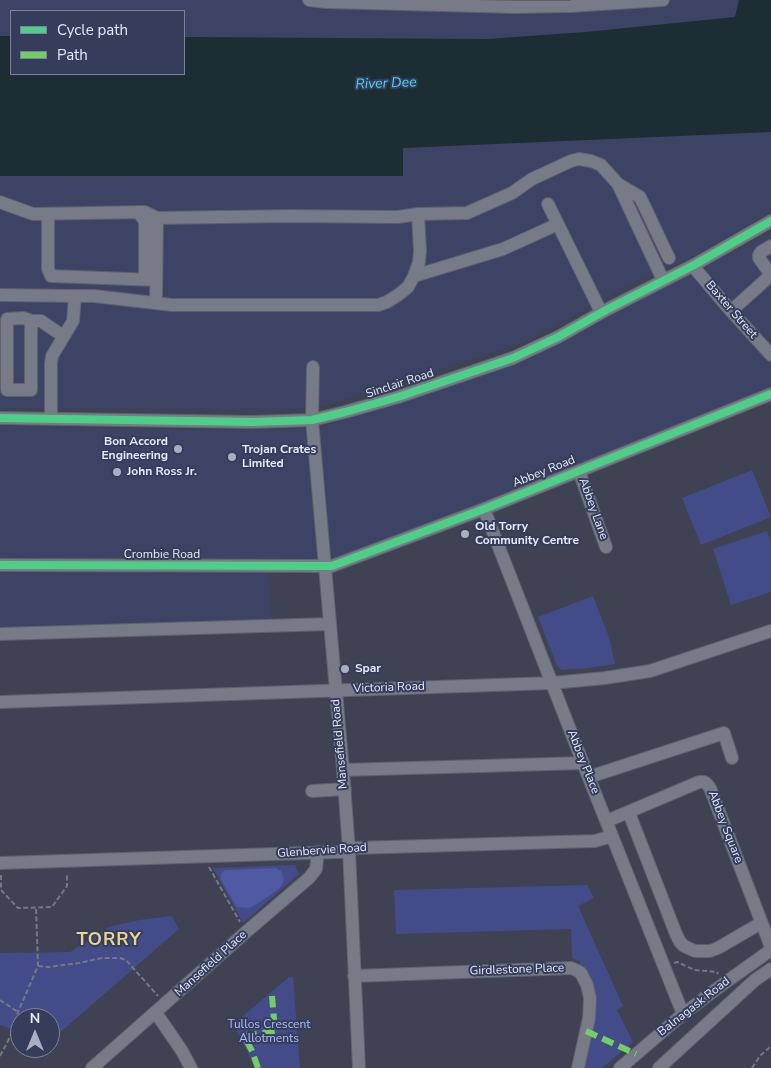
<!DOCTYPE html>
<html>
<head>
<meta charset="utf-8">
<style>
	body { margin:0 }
	#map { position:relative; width:771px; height:1068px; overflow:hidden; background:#3e4252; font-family:"Nunito Sans",sans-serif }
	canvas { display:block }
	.legend { position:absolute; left:10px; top:10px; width:175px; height:65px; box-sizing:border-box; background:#363d5a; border:1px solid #7c829a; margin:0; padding:6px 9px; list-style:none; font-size:15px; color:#e4e9fb }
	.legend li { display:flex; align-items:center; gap:10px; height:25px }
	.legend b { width:25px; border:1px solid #7c829a }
	.north { position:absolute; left:10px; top:1008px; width:50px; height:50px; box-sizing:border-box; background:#363d5a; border:1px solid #7c829a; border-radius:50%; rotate:0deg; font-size:14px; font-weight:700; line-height:20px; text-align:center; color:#e4e9fb }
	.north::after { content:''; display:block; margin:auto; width:18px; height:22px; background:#aaafc0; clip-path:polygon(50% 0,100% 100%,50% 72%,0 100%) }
</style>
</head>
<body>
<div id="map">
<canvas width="771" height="1068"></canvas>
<ul class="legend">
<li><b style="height:6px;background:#4dcf88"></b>Cycle path</li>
<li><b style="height:6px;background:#74ce65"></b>Path</li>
</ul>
<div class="north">N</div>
</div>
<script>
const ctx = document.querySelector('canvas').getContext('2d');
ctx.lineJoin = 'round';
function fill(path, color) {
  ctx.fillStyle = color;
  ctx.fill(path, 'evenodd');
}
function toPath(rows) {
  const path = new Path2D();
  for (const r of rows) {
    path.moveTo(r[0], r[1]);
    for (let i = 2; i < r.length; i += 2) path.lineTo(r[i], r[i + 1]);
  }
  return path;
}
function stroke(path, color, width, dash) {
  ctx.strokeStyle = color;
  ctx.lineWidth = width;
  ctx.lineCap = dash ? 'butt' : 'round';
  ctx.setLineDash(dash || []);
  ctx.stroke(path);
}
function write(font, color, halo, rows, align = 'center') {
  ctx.font = font + ' "Nunito Sans",sans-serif';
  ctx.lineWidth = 4;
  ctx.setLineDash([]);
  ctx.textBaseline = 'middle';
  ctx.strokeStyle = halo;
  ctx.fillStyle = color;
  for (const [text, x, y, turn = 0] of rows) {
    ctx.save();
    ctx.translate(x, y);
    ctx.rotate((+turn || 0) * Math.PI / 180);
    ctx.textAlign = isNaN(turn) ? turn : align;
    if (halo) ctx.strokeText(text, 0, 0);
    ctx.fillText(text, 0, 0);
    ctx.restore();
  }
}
const built = toPath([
	[0,0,771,0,771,212,679,264,640,279,526,342,329,405,299,409,0,408],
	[11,11,184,11,184,74,11,74],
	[771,233,771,335,762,345,771,355,771,394,325,567,268,567,272,621,0,631,0,426,176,430,320,428,498,369,549,349,685,276]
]);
const green = toPath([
	[752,470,771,517,701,545,682,498],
	[767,531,771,543,771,592,731,605,713,549],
	[593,596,609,637,615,664,589,668,562,670,557,666,538,617],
	[295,865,299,874,243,923,213,868],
	[587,885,594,898,578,906,623,1006,617,1010,633,1042,602,1068,583,1068,595,1000,593,985,587,970,580,966,580,961,572,958,571,929,396,934,394,890],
	[172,916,179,929,56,1036,50,1036,50,1018,20,1018,20,1032,0,1025,0,953,70,952,109,927,139,920],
	[289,977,293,977,300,1068,255,1068,234,1025,236,1022]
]);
const forest = toPath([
	[276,868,281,871,284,880,280,888,260,902,249,908,237,907,229,894,221,880,221,874,225,870]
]);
const water = toPath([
	[739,0,771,0,771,132,403,148,403,176,0,176,0,36,11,36,11,74,184,74,184,37,487,39,586,32,735,17]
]);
const path = toPath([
	[209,867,240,922],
	[1,875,1,890,18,908,52,907,67,886,67,873],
	[674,963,677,962,695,970,717,972,718,974],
	[38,966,49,967,79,963,102,958,120,958,126,960,158,996],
	[0,1000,18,1012],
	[0,1056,10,1037,18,1012,38,966,36,908],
	[752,1068,760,1056,771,1046]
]);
const minor = toPath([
	[309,0,326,2,515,7,571,6,663,0],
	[618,184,663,280],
	[0,202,33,214,145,212,157,218,289,216,398,217,418,214,467,213,512,193,532,179,571,161,579,159,591,161,601,165,618,184,640,197,669,258],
	[548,204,601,312],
	[138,212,145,221,145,279],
	[48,214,48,269,51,276,156,280],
	[694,265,697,271,731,311,771,355],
	[771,275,759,258,759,255,761,252,771,246],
	[414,276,503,249,558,224],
	[0,295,75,296,73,321,52,356,51,363,51,419],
	[75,296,94,296,172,305,378,305,387,302,398,295,408,287,414,276,419,262,420,251,418,214],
	[156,303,157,218],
	[731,311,771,275],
	[31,321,31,390,7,390,7,319,24,318,31,321,41,321,63,336],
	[313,367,312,420,343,770,349,850,359,1068],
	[0,418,252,422,312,420,345,412,398,397,513,358,558,337,606,310,694,265,771,221],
	[579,471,606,547],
	[484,509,583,763,683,1014],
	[0,565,332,566,484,509,771,394],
	[0,634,330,624],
	[0,702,552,683,605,678,650,671,771,631],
	[343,770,583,763],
	[589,777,724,733,732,758],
	[312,791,345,789],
	[629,813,676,934,680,942,684,946,695,951,710,951,718,948,761,923],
	[607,821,699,782,704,782,707,784,710,788,771,947],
	[0,863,336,852,342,852,354,848,595,841,612,836],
	[354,976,571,968,576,970,581,973,587,985,590,998,589,1018,578,1068],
	[156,1013,182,1051,191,1068],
	[92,1068,246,932,309,878,316,869,318,852],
	[620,1068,683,1014,726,982,771,950],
	[659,1068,755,980,771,969]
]);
const quiet = toPath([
	[586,1031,636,1054],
	[258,1068,252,1051,244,1036,275,1031,272,996]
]);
const cycleway = toPath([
	[0,418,252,422,312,420,345,412,398,397,513,358,558,337,606,310,694,265,771,221],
	[0,565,332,566,484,509,771,394]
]);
const markers = [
	[178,449,5,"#aaafc0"],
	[232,457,5,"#aaafc0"],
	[117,472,5,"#aaafc0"],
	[465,534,5,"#aaafc0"],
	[345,669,5,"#aaafc0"]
];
const streetNames = [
	["Baxter Street",731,310,49],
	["Sinclair Road",400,384,-18],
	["Abbey Road",544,472,-22],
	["Abbey Lane",593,509,70],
	["Crombie Road",162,555],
	["Victoria Road",389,688,-2],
	["Mansefield Road",340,744,-95],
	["Abbey Place",583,762,68],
	["Abbey Square",725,827,69],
	["Glenbervie Road",322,851,-4],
	["Mansefield Place",211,964,-42],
	["Girdlestone Place",517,970,-2],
	["Balnagask Road",694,1007,-38]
];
const poiNames = [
	["Bon Accord",168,442,"right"],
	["Engineering",168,456,"right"],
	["Trojan Crates",242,450],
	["Limited",242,464],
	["John Ross Jr.",127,472],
	["Old Torry",475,527],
	["Community Centre",475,541],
	["Spar",355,669]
];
const parkNames = [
	["Tullos Crescent",269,1025],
	["Allotments",269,1039]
];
const waterNames = [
	["River Dee",386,84,-2]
];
const districtNames = [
	["TORRY",109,941]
];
fill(built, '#3c4364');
fill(green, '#434c88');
fill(forest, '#4f5aa3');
fill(water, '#1c2d33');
stroke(minor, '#5d606e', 14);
stroke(path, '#757883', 2, [5, 2.5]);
stroke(minor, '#777a87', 12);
stroke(quiet, '#74ce65', 6, [12, 6]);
stroke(cycleway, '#4dcf88', 8);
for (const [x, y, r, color] of markers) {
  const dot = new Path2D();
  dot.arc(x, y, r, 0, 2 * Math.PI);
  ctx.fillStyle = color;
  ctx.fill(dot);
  stroke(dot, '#363d5a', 2);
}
write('12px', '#e4e9fb', '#363d5a', streetNames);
write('bold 12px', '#e4e9fb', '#363d5a', poiNames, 'left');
write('12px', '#adbcfe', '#363d5a', parkNames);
write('italic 14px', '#44d8f6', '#363d5a', waterNames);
ctx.letterSpacing = '1px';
write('bold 18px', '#ead588', '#363d5a', districtNames);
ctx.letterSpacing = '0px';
</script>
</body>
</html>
